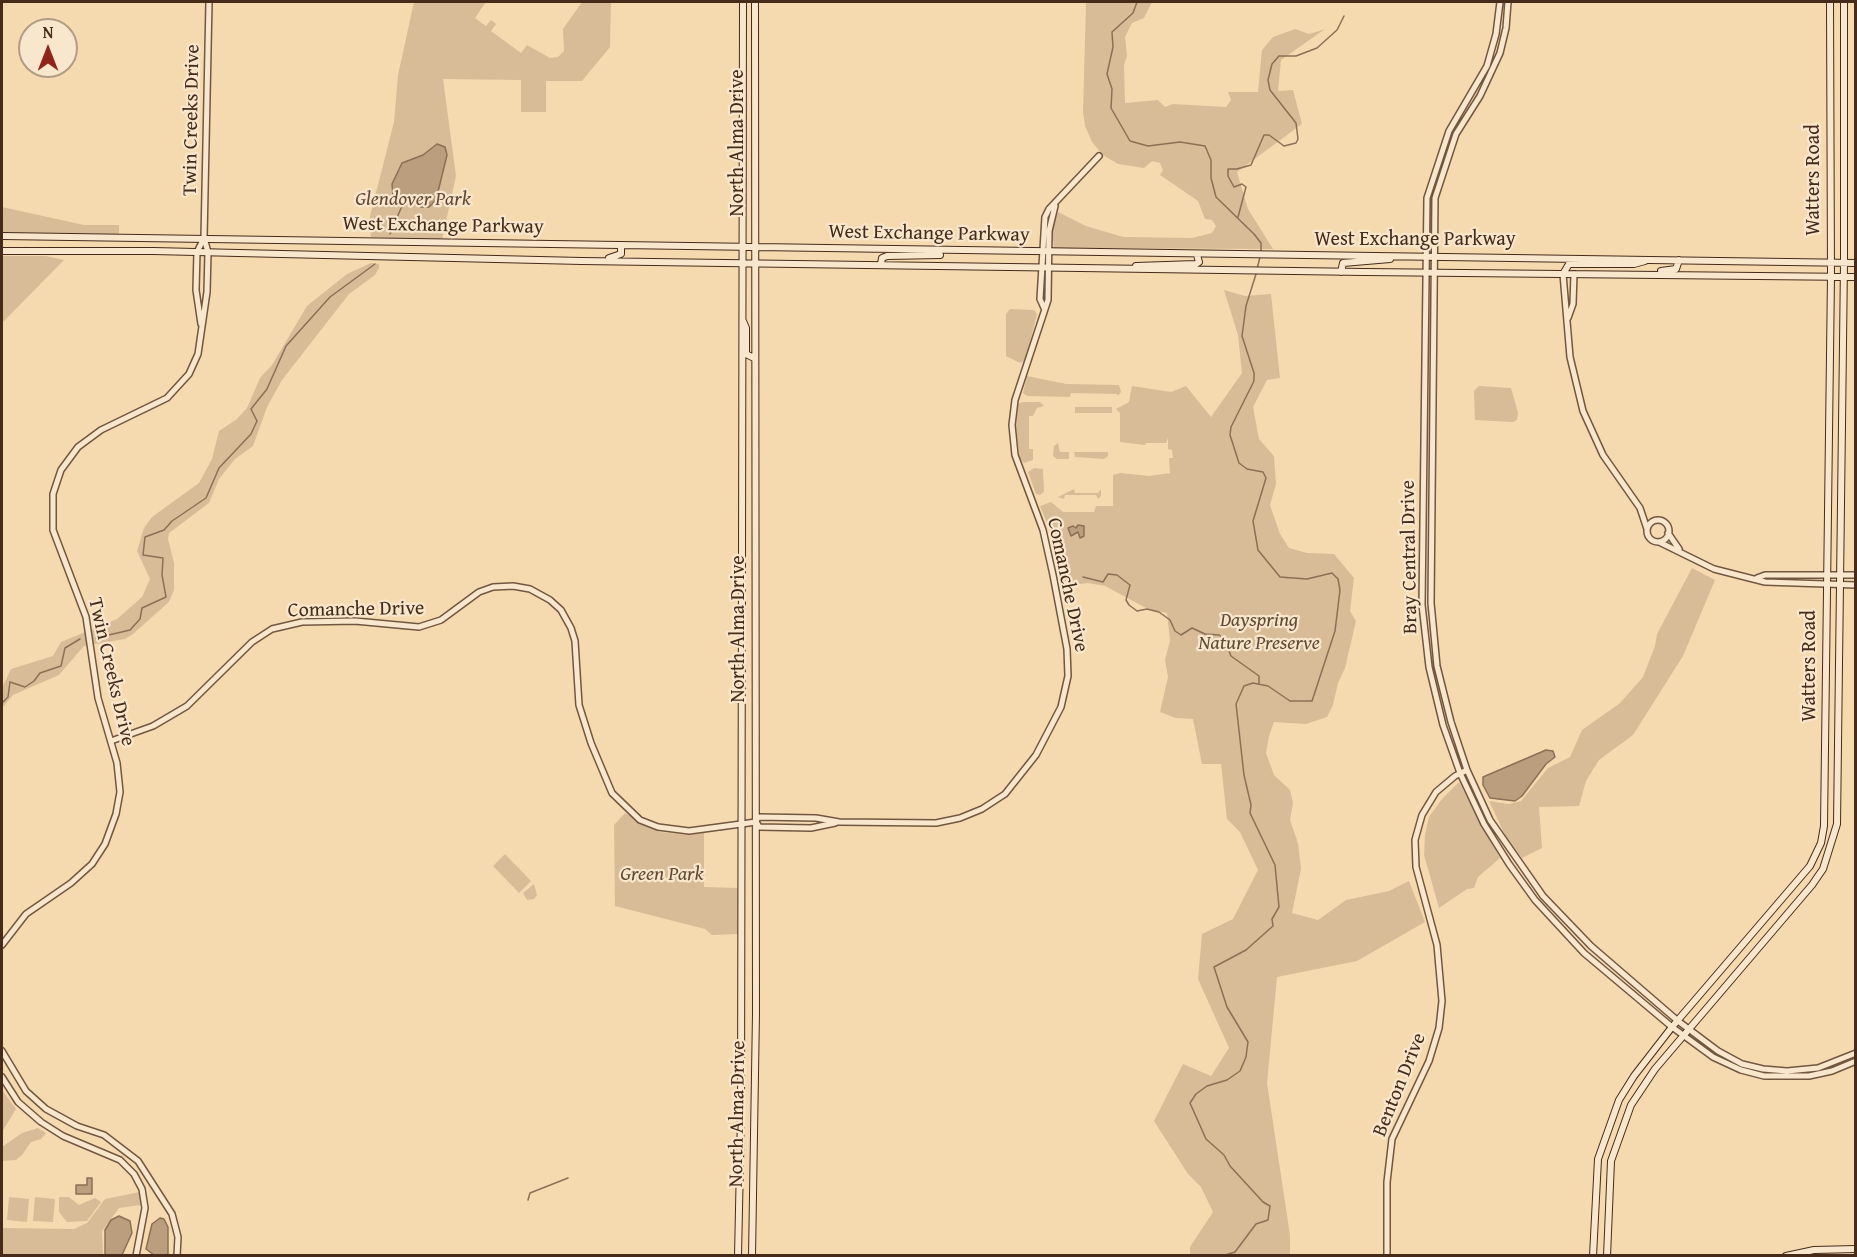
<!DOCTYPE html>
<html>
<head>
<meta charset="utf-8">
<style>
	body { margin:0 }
	#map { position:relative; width:1857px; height:1257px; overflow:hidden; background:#f5dab0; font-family:"Gentium Book Plus",serif }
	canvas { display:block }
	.frame { position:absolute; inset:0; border:3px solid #462b1b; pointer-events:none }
	.north { position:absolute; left:18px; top:18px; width:60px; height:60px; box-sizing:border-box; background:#f8e7cc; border:2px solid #b19c85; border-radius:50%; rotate:0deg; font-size:16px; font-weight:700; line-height:24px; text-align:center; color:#462b1b }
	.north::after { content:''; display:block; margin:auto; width:21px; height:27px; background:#8f2418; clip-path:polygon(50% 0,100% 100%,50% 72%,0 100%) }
</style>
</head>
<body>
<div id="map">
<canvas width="1857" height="1257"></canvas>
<div class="frame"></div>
<div class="north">N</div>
</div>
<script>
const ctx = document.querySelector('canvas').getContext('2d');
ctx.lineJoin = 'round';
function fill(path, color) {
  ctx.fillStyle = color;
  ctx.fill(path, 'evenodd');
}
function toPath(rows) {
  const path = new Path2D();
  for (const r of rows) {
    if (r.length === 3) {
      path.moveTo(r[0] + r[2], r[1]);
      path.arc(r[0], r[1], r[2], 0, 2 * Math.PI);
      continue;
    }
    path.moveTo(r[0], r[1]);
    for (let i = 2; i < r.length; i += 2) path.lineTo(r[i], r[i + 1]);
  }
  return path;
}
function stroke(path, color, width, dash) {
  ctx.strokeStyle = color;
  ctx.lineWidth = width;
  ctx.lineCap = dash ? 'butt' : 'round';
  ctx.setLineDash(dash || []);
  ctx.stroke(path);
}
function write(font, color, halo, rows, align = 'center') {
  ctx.font = font + ' "Gentium Book Plus",serif';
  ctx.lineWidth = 4.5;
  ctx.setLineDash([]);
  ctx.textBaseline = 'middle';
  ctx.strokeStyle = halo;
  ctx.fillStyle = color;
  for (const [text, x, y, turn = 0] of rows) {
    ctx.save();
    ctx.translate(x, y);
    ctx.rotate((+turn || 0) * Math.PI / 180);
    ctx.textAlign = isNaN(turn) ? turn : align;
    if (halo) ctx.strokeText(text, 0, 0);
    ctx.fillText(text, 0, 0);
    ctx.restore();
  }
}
const green = toPath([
	[414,2,486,2,475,18,486,26,491,20,496,24,491,31,521,53,527,45,550,58,558,57,564,51,563,29,582,2,611,2,610,47,582,81,546,81,546,112,521,112,521,80,443,79,456,176,442,240,371,237,369,220,394,122,398,75],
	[1086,2,1152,2,1144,18,1132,23,1125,37,1127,56,1124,65,1125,103,1158,100,1165,107,1173,104,1226,107,1231,100,1228,92,1258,92,1262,50,1273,37,1295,29,1309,34,1325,29,1281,60,1278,91,1293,90,1302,124,1237,172,1248,209,1273,249,1054,248,1052,229,1058,212,1086,226,1123,237,1192,238,1212,233,1216,226,1212,220,1205,219,1198,201,1160,175,1163,170,1160,163,1152,161,1144,168,1118,164,1103,155,1092,142,1085,126,1083,112],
	[2,207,84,225,119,225,119,234,2,233],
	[2,256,46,256,64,260,2,323],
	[371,263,379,264,379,268,375,275,349,294,282,380,267,407,253,446,235,459,219,479,209,503,169,533,168,539,174,563,174,590,169,602,133,634,125,639,84,646,59,675,13,695,2,708,2,688,11,669,53,656,61,642,117,619,142,597,150,579,137,551,144,528,152,517,199,483,212,459,219,431,237,419,247,408,260,378,272,365,307,306,347,274],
	[1224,290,1245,296,1271,294,1280,378,1267,380,1253,407,1259,439,1274,456,1276,484,1270,505,1280,534,1289,548,1307,553,1334,554,1354,578,1350,611,1356,621,1345,668,1338,683,1333,705,1327,717,1306,724,1274,722,1269,736,1266,753,1274,775,1290,790,1293,803,1290,820,1298,843,1301,869,1292,913,1318,920,1346,900,1389,891,1409,881,1425,922,1357,961,1277,977,1267,1083,1290,1235,1290,1255,1190,1255,1190,1247,1213,1212,1201,1187,1188,1174,1154,1121,1183,1064,1211,1076,1229,1048,1198,979,1202,934,1233,919,1258,870,1240,832,1227,819,1221,764,1202,764,1193,719,1176,718,1160,712,1168,677,1165,660,1170,641,1167,613,1148,609,1105,586,1088,583,1063,586,1051,533,1040,506,1051,502,1063,512,1094,512,1096,506,1113,506,1113,475,1120,473,1149,476,1170,473,1169,458,1173,458,1172,450,1168,449,1168,438,1166,443,1146,443,1145,445,1120,442,1120,413,1116,409,1129,402,1132,386,1171,392,1186,386,1211,417,1242,373,1238,335],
	[1010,309,1034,310,1037,314,1029,346,1024,361,1020,363,1006,356,1006,314],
	[1027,376,1066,384,1119,385,1121,392,1118,396,1117,394,1071,393,1070,397,1027,396,1023,393],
	[1479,386,1511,388,1518,413,1517,420,1513,422,1475,420,1474,391],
	[1023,402,1040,402,1044,406,1037,408,1033,416,1029,416,1029,449,1033,449,1033,460,1024,463,1020,459,1016,428,1018,404],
	[1075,407,1112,407,1112,413,1075,413],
	[1058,443,1060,452,1069,452,1069,459,1057,459,1053,456,1054,446],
	[1074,452,1108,452,1108,456,1104,459,1075,457],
	[1034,468,1043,469,1044,492,1040,495,1036,494,1028,472],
	[1074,489,1075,493,1098,493,1101,489,1101,496,1098,499,1096,495,1065,495,1064,499,1058,497],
	[1692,568,1715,580,1683,656,1633,735,1599,760,1586,781,1579,806,1539,807,1542,848,1522,858,1506,837,1489,801,1509,804,1521,801,1548,768,1570,757,1582,730,1620,703,1643,677,1655,646,1657,634],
	[1459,782,1500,858,1478,877,1474,888,1467,889,1439,908,1424,855,1425,835,1429,817,1442,799],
	[625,813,660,832,687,835,704,833,704,887,739,888,739,934,712,935,705,929,615,906,614,825],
	[505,854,531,881,519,893,493,866],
	[534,884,537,895,534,899,527,900,523,893],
	[2,1090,16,1109,2,1132],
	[38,1128,46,1133,41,1139,31,1142,22,1155,16,1160,2,1161,2,1147,22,1133],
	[140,1192,141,1205,119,1208,102,1231,103,1255,2,1256,2,1228,74,1229,87,1223,105,1199],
	[9,1197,29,1199,27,1222,7,1220],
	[35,1197,55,1199,53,1222,33,1221],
	[59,1197,69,1197,79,1205,95,1198,101,1202,87,1221,67,1222,59,1212]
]);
const water = toPath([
	[437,144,445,147,447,155,436,200,429,207,421,207,402,197,393,196,392,184,402,163,423,155,437,144],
	[1078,525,1084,526,1084,536,1080,538,1078,532,1071,536,1068,528,1073,526,1076,528,1078,525],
	[1546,750,1553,751,1555,757,1546,764,1522,796,1515,801,1490,798,1483,785,1483,777,1546,750],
	[87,1178,92,1178,92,1194,76,1194,76,1185,87,1185,87,1178],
	[119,1216,130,1221,132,1233,122,1255,105,1255,105,1230,111,1220,119,1216],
	[160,1218,164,1219,168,1227,168,1255,154,1255,146,1249,152,1224,160,1218]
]);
const stream = toPath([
	[1137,2,1133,13,1112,32,1113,47,1107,74,1112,89,1111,108,1130,141,1148,146,1180,142,1205,146,1211,160,1211,178,1216,197,1254,234,1261,243,1261,252],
	[1238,217,1246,187,1242,184,1234,187,1228,176,1228,169,1237,169,1251,165,1264,135,1269,135,1284,146,1296,143,1298,139,1296,123,1270,90,1268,80,1272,64,1279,56,1296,56,1317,48,1337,30,1344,16],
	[390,234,405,199],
	[1257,269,1260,257],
	[1083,577,1103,582,1108,574,1117,575,1130,585,1126,600,1129,605,1137,611,1147,609,1159,612,1170,620,1175,631,1181,635,1192,628,1205,634,1219,635,1224,639,1231,656,1259,676,1259,683],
	[96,638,130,630,140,619,142,608,166,597,162,575,163,558,143,555,145,537,164,530,172,521,206,498,219,468,251,434,257,421,251,409,267,389,286,346,330,297,375,264],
	[2,703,8,697,10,682,25,687,34,681,40,673,61,666,65,648,80,639],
	[528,1200,530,1193,568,1178],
	[1222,1256,1235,1252,1256,1224,1268,1220,1270,1206,1263,1202,1230,1166,1224,1155,1206,1139,1190,1103,1196,1094,1207,1086,1227,1080,1240,1071,1246,1057,1248,1042,1227,1007,1214,967,1246,950,1273,926,1272,919,1279,907,1275,865,1250,813,1251,805,1244,775,1236,704,1244,686,1253,683,1268,686,1290,701,1312,701,1335,631,1340,590,1338,579,1332,573,1307,579,1280,577,1258,550,1253,521,1266,478,1263,472,1247,469,1239,463,1230,435,1231,427,1254,381,1254,373,1242,336,1246,306,1256,274]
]);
const tertiary = toPath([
	[1500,2,1496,34,1487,66,1449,131,1427,198,1422,605,1429,667,1443,725,1460,773,1484,824,1509,864,1535,900,1584,953,1672,1027,1713,1057,1741,1070,1764,1076,1809,1076,1832,1071,1856,1061],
	[1508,2,1506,28,1500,53,1480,96,1456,134,1435,198,1431,603,1437,666,1451,722,1467,770,1490,820,1543,896,1591,946,1678,1021,1718,1051,1742,1064,1763,1069,1787,1071,1818,1068,1856,1053],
	[1563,274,1570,357,1583,411,1603,455,1640,508,1647,529],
	[1044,308,1040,299,1045,217,1049,209,1099,156],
	[1568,318,1573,304,1574,274],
	[201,324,196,290,197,252,204,238],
	[1658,531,11],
	[1668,533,1679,549],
	[1659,542,1714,569,1765,582,1856,585],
	[1757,578,1765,575,1856,575],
	[111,741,153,726,187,706,252,642,272,629,302,622,355,621,419,627,441,620,479,592,493,587,513,586,530,589,550,600,561,610,571,628,575,641,579,705,591,743,612,793,640,820,658,827,689,831,756,822,758,817,816,818,839,822,936,823,960,818,982,809,1005,794,1036,755,1061,707,1068,676,1067,649,1053,575,1043,530,1015,455,1012,425,1015,400,1048,300,1049,231,1055,206],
	[757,823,759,827,811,828,835,823],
	[2,945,26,914,71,883,92,864,105,844,116,814,120,792,117,763,98,698,86,617,53,530,53,494,61,470,78,447,101,430,167,398,189,374,198,354,207,292,208,252,204,238,209,2],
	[2,1051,26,1091,46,1109,77,1126,104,1135,138,1161,172,1214,178,1237,177,1256],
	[2,1077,18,1102,41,1122,63,1136,120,1160,134,1174,142,1189,145,1208,136,1256],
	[1387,1256,1387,1182,1392,1139,1429,1061,1439,1028,1442,1001,1437,945,1416,867,1415,840,1422,815,1436,792,1455,776,1467,770]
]);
const secondary = toPath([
	[2,236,1856,263],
	[2,251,153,251,582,261,1365,272,1856,277],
	[609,258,621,254,621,246],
	[881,264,882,258,887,256,940,255],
	[1136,266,1196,264,1199,262,1197,255],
	[1661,271,1676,269,1679,260],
	[1341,272,1343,263,1390,259],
	[1563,274,1569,264,1634,264,1645,261],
	[743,321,746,328,746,354,754,358],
	[738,1256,741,1115,743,2],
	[752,1256,756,1013,755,2],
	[1593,1256,1598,1159,1619,1100,1634,1076,1672,1027,1810,866,1821,843,1824,826,1831,276,1830,2],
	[1607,1256,1611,1161,1631,1105,1655,1069,1812,885,1823,869,1837,824,1844,263,1844,2],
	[1786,1256,1814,1250,1856,1249]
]);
const streetNames = [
	["Twin Creeks Drive",192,120,-89],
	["North Alma Drive",738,143,-90],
	["Watters Road",1814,180,-90],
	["West Exchange Parkway",443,226,1],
	["West Exchange Parkway",929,234,1],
	["West Exchange Parkway",1415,240],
	["Bray Central Drive",1410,557,-91],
	["Comanche Drive",1067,585,78],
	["Comanche Drive",356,610,-1],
	["North Alma Drive",739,629,-90],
	["Watters Road",1810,666,-90],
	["Twin Creeks Drive",111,672,77],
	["Benton Drive",1400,1085,-68],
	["North Alma Drive",738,1114,-89]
];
const parkNames = [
	["Glendover Park",413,200],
	["Dayspring",1259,621],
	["Nature Preserve",1259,644],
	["Green Park",662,875]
];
fill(green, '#d7bc97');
fill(water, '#ba9e7d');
stroke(water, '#8c7056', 1.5);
stroke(stream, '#8c7056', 1.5);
stroke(tertiary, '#725740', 8);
stroke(secondary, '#462b1b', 8);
stroke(tertiary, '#f8e7cc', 5);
stroke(secondary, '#f8e7cc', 6);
write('20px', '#462b1b', '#f8e7cc', streetNames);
write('italic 20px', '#634834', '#f8e7cc', parkNames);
</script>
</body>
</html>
